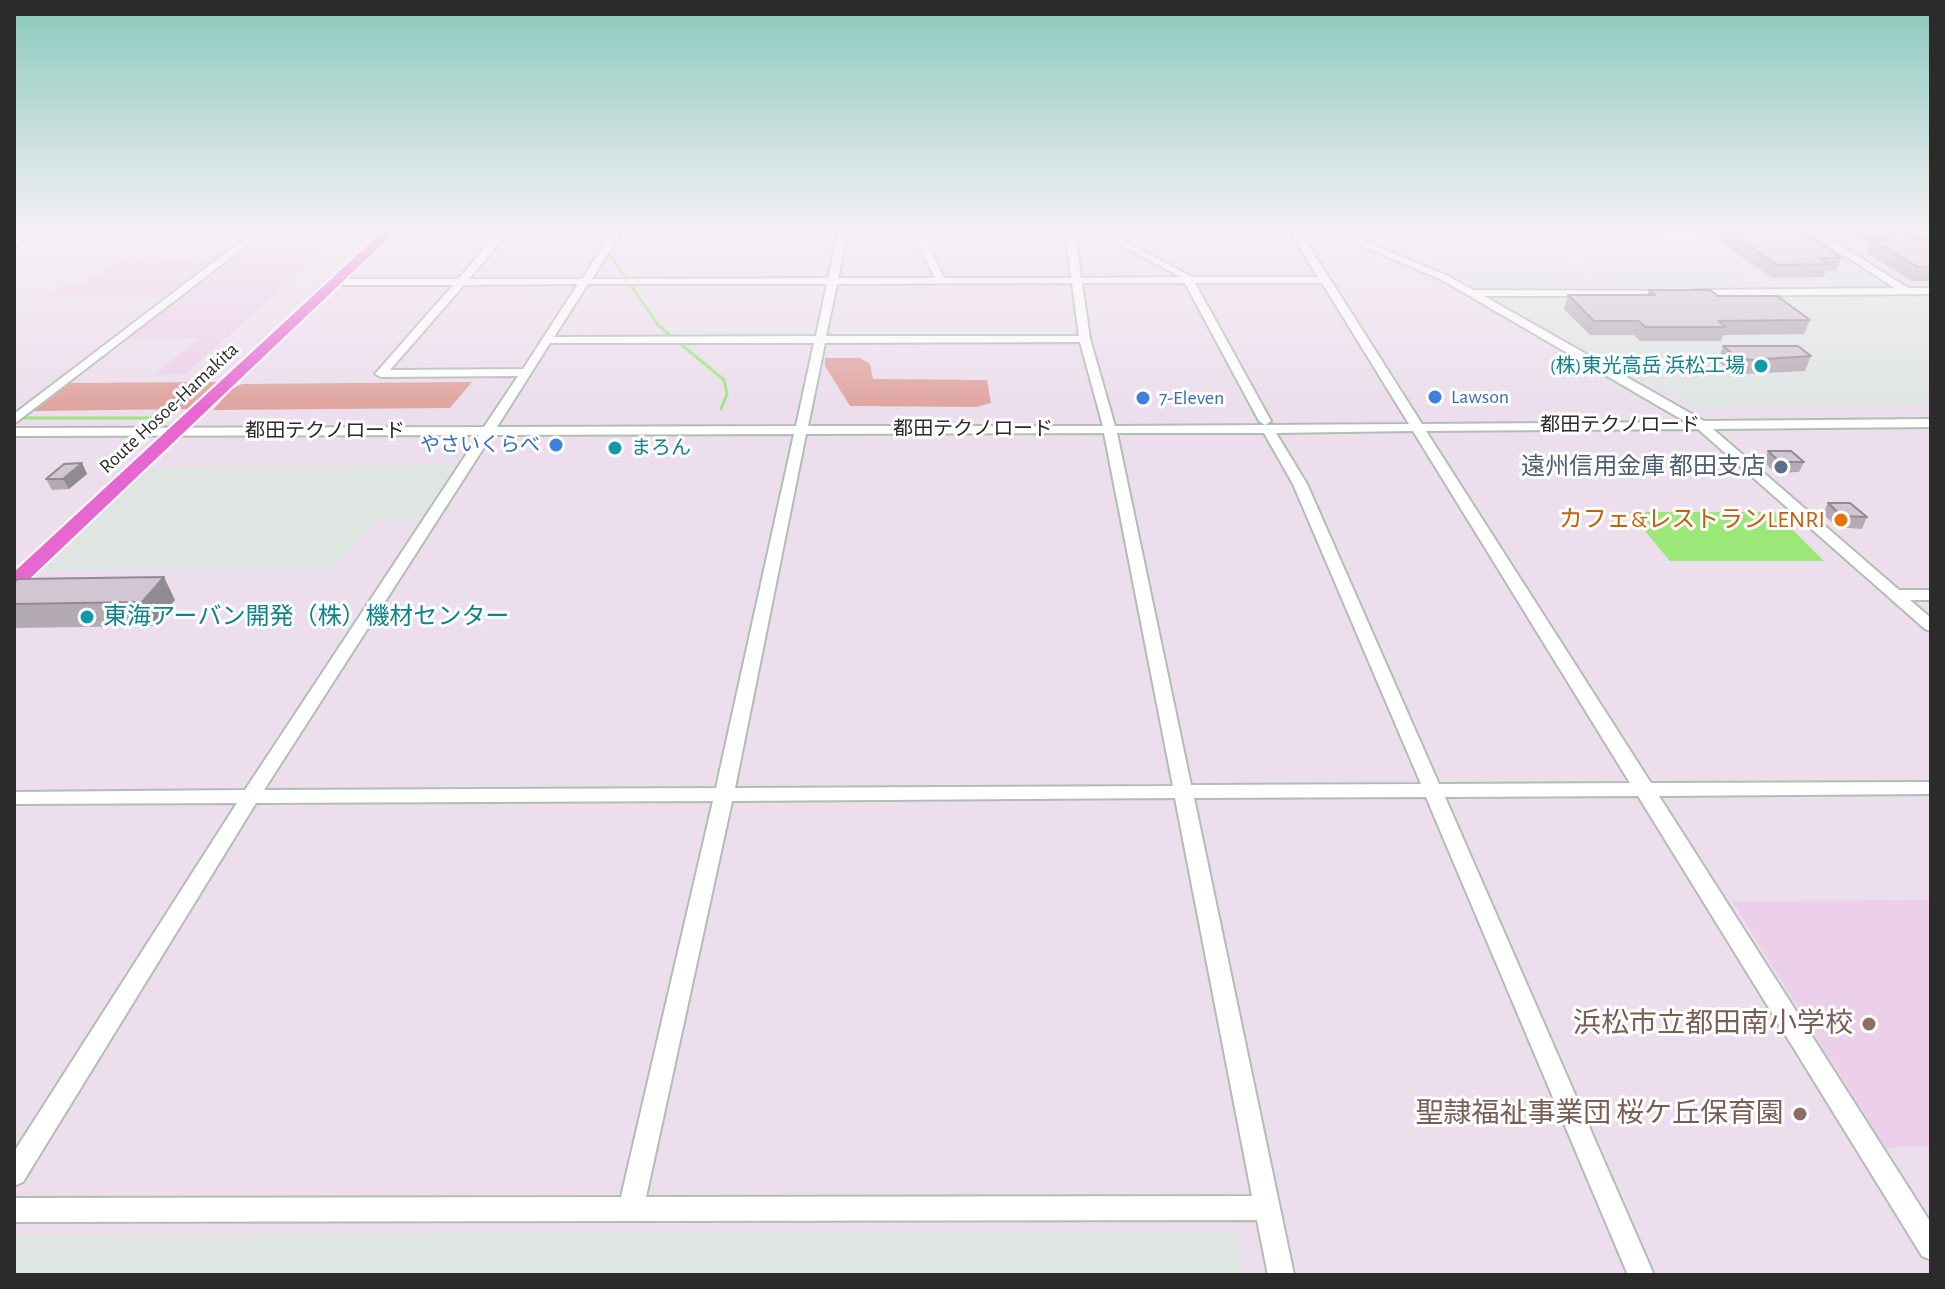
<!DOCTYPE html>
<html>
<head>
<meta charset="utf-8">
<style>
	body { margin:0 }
	#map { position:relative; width:1945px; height:1289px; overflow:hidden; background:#ecdeec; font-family:"Alegreya Sans",sans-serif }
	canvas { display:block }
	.frame { position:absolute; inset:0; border:16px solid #2b2b2b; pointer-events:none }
</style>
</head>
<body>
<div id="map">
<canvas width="1945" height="1289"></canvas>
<div class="frame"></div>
</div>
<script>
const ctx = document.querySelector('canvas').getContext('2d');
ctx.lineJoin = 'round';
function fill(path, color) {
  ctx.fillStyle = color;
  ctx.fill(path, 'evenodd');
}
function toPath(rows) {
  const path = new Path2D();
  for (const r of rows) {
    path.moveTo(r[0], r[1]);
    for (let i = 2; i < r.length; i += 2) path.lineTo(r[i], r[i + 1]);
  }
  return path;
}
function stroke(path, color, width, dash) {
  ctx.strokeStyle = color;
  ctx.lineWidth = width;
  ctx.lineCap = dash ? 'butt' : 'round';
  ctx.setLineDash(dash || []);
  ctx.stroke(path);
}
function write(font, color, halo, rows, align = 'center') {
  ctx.font = font + ' "Alegreya Sans","Noto Sans JP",sans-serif';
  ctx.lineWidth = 6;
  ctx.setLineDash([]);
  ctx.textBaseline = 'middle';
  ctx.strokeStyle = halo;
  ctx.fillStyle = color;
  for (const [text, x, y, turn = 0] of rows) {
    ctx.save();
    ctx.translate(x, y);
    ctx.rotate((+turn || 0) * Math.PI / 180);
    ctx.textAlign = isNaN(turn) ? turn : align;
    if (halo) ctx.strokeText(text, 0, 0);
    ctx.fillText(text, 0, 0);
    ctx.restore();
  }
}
const industrial = toPath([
	[1375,232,1446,232,1497,238,1502,244,1569,258,1597,284,1474,286,1420,258,1361,235,1375,235],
	[1481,232,1576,232,1582,237,1694,240,1756,287,1607,286,1573,256],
	[1708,232,1892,232,1931,252,1931,286,1776,285,1708,237],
	[1931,297,1931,405,1696,408,1491,298],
	[462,465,427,521,378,521,333,569,38,571,148,467],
	[1235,1230,1243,1275,14,1275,14,1235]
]);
const education = toPath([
	[237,253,322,253,184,375,154,375,199,338,123,339,179,296,42,297,67,283,86,282,124,258,232,257],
	[1931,900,1931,1146,1885,1148,1732,901]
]);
const green = toPath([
	[825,358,860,358,870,364,873,379,987,380,991,403,976,407,850,406,825,366],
	[218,382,187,409,34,411,70,383],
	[472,382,450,408,213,410,231,389,242,384]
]);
const water = toPath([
	[1629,512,1775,512,1824,561,1670,561]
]);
const stream = toPath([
	[594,232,658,325,724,380,727,394,721,409],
	[14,418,162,418]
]);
const minor = toPath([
	[26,232,37,232,14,246,14,239,26,232],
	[253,232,264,232,14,424,14,414,253,232],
	[499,232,509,232,469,279,582,279,612,232,622,232,592,279,828,278,838,232,848,232,838,278,935,278,913,232,923,232,944,278,1071,278,1065,232,1075,232,1081,278,1181,277,1095,232,1107,232,1192,277,1318,277,1290,232,1300,232,1422,424,1686,422,1442,280,1330,232,1343,232,1448,276,1473,290,1672,291,1672,295,1668,296,1484,296,1704,421,1931,419,1931,427,1713,429,1899,590,1931,590,1931,600,1910,600,1931,618,1931,631,1925,629,1698,429,1426,431,1651,783,1931,782,1931,794,1659,796,1931,1223,1931,1260,1922,1256,1638,796,1445,797,1654,1275,1628,1275,1426,797,1194,798,1294,1275,1268,1275,1257,1220,14,1222,14,1198,621,1197,713,801,256,803,23,1182,14,1186,14,1152,237,803,14,804,14,792,245,790,479,435,14,436,14,428,484,427,518,376,381,377,375,374,453,285,337,285,332,282,337,279,458,279,499,232],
	[1072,283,1079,336,826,336,837,284,1072,283],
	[1082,283,1185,283,1259,421,1265,425,1271,421,1195,283,1322,283,1409,424,1115,426,1090,339,1082,283],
	[578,284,523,369,390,370,464,285,578,284],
	[588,284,827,284,816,336,554,337,588,284],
	[1080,342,1103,426,808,426,825,343,1080,342],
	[550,343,814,343,796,426,497,427,550,343],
	[1413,431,1630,783,1439,784,1307,484,1276,433,1413,431],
	[1104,433,1173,786,735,788,806,434,1104,433],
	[1117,433,1264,433,1293,484,1421,784,1191,785,1117,433],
	[794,434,716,788,264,790,492,435,794,434],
	[1175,798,1252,1196,646,1197,732,801,1175,798],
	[1808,232,1819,232,1908,288,1931,288,1931,294,1695,296,1690,293,1695,290,1895,288,1808,232],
	[1901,232,1913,232,1931,242,1931,249,1901,232]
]);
const major = toPath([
	[382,232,395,232,21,587,14,589,14,572,382,232]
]);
const wall = toPath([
	[1724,232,1804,232,1841,258,1836,271,1826,271,1823,277,1772,278,1720,242],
	[1849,232,1903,232,1931,243,1931,281,1912,281,1867,253,1870,244],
	[1649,290,1718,296,1810,320,1804,334,1723,335,1721,341,1640,341,1634,335,1590,335,1564,309,1568,295,1647,295],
	[1723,346,1811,356,1805,371,1744,374,1729,371,1718,361],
	[1768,451,1804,462,1799,472,1776,473,1763,462],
	[82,463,87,474,69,489,52,490,46,479],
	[1828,503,1867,517,1862,529,1837,527,1823,514],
	[14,582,175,600,153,626,14,628]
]);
const shadedWall = toPath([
	[82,463,87,474,69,489,63,479],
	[164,577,175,600,153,626,142,602]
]);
const building = toPath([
	[1729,232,1804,232,1841,258,1819,258,1829,264,1778,265,1729,232],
	[1877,232,1903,232,1931,243,1931,267,1918,267,1872,240,1890,240,1877,232],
	[1649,290,1710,290,1718,296,1777,296,1810,320,1718,321,1726,327,1645,327,1639,321,1594,321,1568,295,1655,295,1649,290],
	[1723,346,1798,346,1811,356,1749,360,1735,356,1723,346],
	[1768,451,1791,451,1804,462,1780,462,1768,451],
	[82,463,63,479,46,479,64,464,82,463],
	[1828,503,1850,503,1867,517,1842,516,1828,503],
	[164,577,142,602,14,604,14,582,18,579,164,577]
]);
const markers = [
	[1761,366,8,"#0f9aa8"],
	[1435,397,8,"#3f7fe0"],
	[1143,398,8,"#3f7fe0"],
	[556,445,8,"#3f7fe0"],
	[615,448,8,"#0f9aa8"],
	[1781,467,8,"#5c6f8a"],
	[1841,520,8,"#e8710a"],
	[87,617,8,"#0f9aa8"],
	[1869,1024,8,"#8d6e63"],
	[1800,1114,8,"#8d6e63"]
];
const farCulturenames = [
	["(株)東光高岳 浜松工場",1745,366],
	["まろん",631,448,"left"]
];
const farShopnames = [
	["Lawson",1451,397],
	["7-Eleven",1159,398],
	["やさいくらべ",540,445,"right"]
];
const farStreetnames = [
	["Route Hosoe-Hamakita",169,408,-43],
	["都田テクノロード",1620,425],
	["都田テクノロード",973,429],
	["都田テクノロード",325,431]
];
const serviceNames = [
	["遠州信用金庫 都田支店",1765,467]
];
const foodNames = [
	["カフェ&レストランLENRI",1825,520]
];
const cultureNames = [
	["東海アーバン開発（株）機材センター",103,617]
];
const nearEducationnames = [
	["浜松市立都田南小学校",1853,1024],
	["聖隷福祉事業団 桜ケ丘保育園",1784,1114]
];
fill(industrial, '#dee5e3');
fill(education, '#eccfe9');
fill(green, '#dfa39e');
fill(water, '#9be778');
stroke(stream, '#9be778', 3);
stroke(minor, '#b1bdb5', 4);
stroke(major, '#fff', 4);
fill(minor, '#fff');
fill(major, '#e767d0');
fill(wall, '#b4aab4');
fill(shadedWall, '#928b92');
fill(building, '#d1c6d1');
stroke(building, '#928b92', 2);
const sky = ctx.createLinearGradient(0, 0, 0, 412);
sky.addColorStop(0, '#89c8bb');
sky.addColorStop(0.56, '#f6f0f6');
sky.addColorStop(1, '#f6f0f600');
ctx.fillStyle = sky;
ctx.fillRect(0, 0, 1945, 412);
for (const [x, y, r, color] of markers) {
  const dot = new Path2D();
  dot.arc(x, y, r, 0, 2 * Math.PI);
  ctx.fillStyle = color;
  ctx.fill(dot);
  stroke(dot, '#fff', 3);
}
write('20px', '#0d838f', '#fff', farCulturenames, 'right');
write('20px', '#366cbe', '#fff', farShopnames, 'left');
write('20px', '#2b2b2b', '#fff', farStreetnames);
write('24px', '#4e5e75', '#fff', serviceNames, 'right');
write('24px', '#c56008', '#fff', foodNames, 'right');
write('24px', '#0d838f', '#fff', cultureNames, 'left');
write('28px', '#785e54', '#fff', nearEducationnames, 'right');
</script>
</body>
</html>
